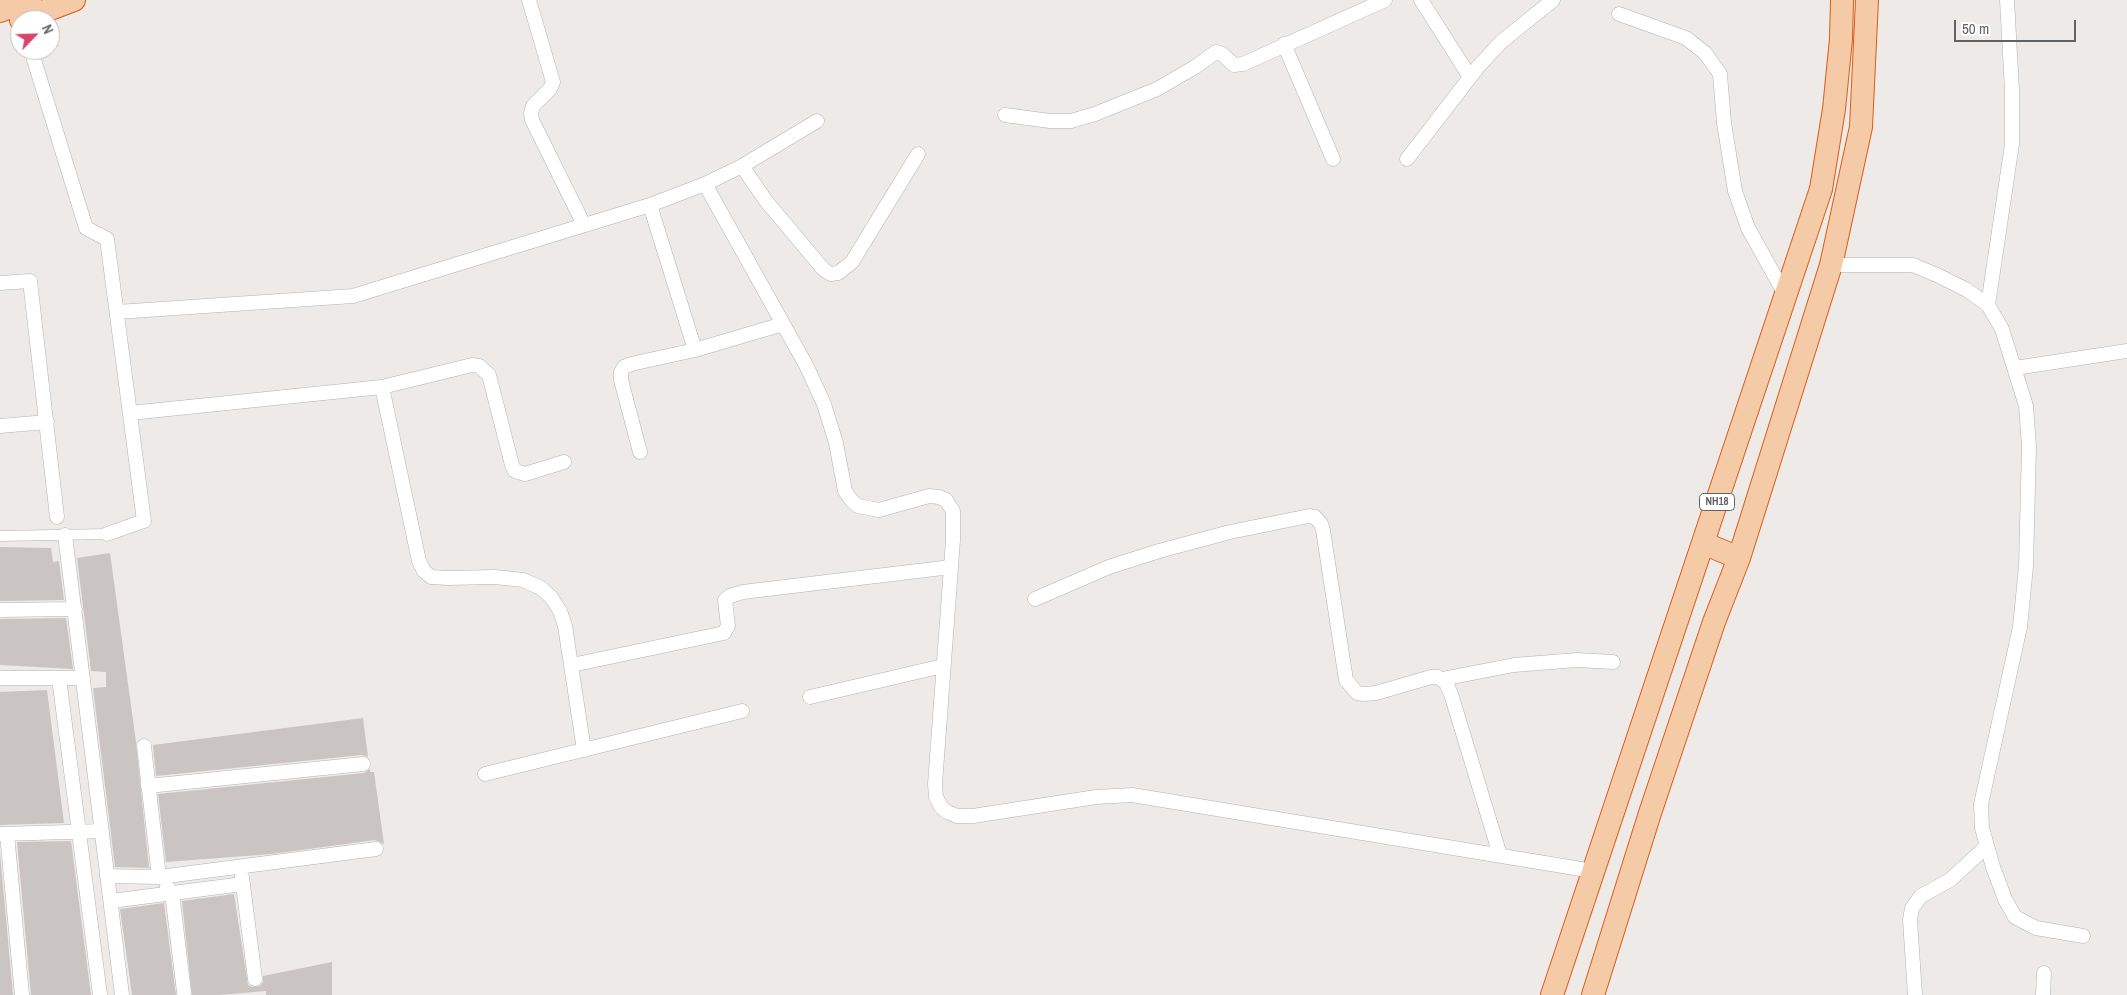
<!DOCTYPE html>
<html>
<head>
<meta charset="utf-8">
<style>
	body { margin:0 }
	#map { position:relative; width:2127px; height:995px; overflow:hidden; background:#eeeae7; font-family:"Archivo Narrow",sans-serif }
	canvas { display:block }
	.north { position:absolute; left:10px; top:10px; width:50px; height:50px; box-sizing:border-box; background:#fff; border:1px solid #bfc1c1; border-radius:50%; rotate:66deg; font-size:14px; font-weight:700; line-height:20px; text-align:center; color:#5e6465 }
	.north::after { content:''; display:block; margin:auto; width:18px; height:22px; background:#d7446b; clip-path:polygon(50% 0,100% 100%,50% 72%,0 100%) }
	.scale { position:absolute; left:1954px; top:20px; width:122px; height:22px; box-sizing:border-box; border:2px solid #5e6465; border-top:0; padding-left:6px; font-size:15px; line-height:18px; white-space:nowrap; color:#5e6465; -webkit-text-stroke:4px #fff; paint-order:stroke }
</style>
</head>
<body>
<div id="map">
<canvas width="2127" height="995"></canvas>
<div class="north">N</div>
<div class="scale">50 m</div>
</div>
<script>
const ctx = document.querySelector('canvas').getContext('2d');
ctx.lineJoin = 'round';
function fill(path, color) {
  ctx.fillStyle = color;
  ctx.fill(path, 'evenodd');
}
function toPath(rows) {
  const path = new Path2D();
  for (const r of rows) {
    path.moveTo(r[0], r[1]);
    for (let i = 2; i < r.length; i += 2) path.lineTo(r[i], r[i + 1]);
  }
  return path;
}
function stroke(path, color, width, dash) {
  ctx.strokeStyle = color;
  ctx.lineWidth = width;
  ctx.lineCap = dash ? 'butt' : 'round';
  ctx.setLineDash(dash || []);
  ctx.stroke(path);
}
function write(font, color, halo, rows, align = 'center') {
  ctx.font = font + ' "Archivo Narrow",sans-serif';
  ctx.lineWidth = 4;
  ctx.setLineDash([]);
  ctx.textBaseline = 'middle';
  ctx.strokeStyle = halo;
  ctx.fillStyle = color;
  for (const [text, x, y, turn = 0] of rows) {
    ctx.save();
    ctx.translate(x, y);
    ctx.rotate((+turn || 0) * Math.PI / 180);
    ctx.textAlign = isNaN(turn) ? turn : align;
    if (halo) ctx.strokeText(text, 0, 0);
    ctx.fillText(text, 0, 0);
    ctx.restore();
  }
}
const building = toPath([
	[0,547,51,548,53,562,59,561,64,600,0,601],
	[110,553,136,742,149,868,115,867,93,688,106,687,106,672,91,671,77,558],
	[66,618,73,669,0,665,0,619],
	[47,690,64,823,0,825,0,692],
	[363,718,368,757,362,755,156,776,153,745],
	[370,769,370,772,374,772,384,844,375,840,272,854,166,862,158,794,364,773],
	[71,841,91,995,31,995,17,842],
	[0,853,13,995,0,995],
	[234,894,248,985,252,987,260,986,263,982,263,976,332,962,332,995,266,995,266,991,219,995,192,995,182,901],
	[164,903,176,995,132,995,120,909]
]);
const pedestrian = toPath([
	[0,536,107,534]
]);
const minor = toPath([
	[529,0,553,82,550,89,533,106,531,113,532,120,584,225],
	[1421,0,1470,77],
	[1619,14,1686,38,1705,53,1720,74,1724,123,1735,191,1748,228,1786,296],
	[1284,44,1333,159],
	[31,50,86,228,107,239,144,521,107,534],
	[1005,115,1050,121,1071,121,1095,114,1157,89,1195,67,1216,52,1222,54,1234,65,1243,64,1385,0],
	[1407,159,1478,67,1501,42,1553,0],
	[742,166,766,201,824,270,831,274,838,273,852,262,918,154],
	[705,184,806,365,824,404,836,443,845,491,852,501,858,506,879,510,929,496,939,497,946,500,953,511,953,540,935,784,936,797,941,807,947,812,957,816,973,816,1096,797,1132,795,1593,871],
	[650,205,695,350],
	[1831,265,1913,265,1939,276,1967,290,1988,305,2002,329,2026,406,2029,446,2026,566,2020,627,1981,804,1982,828,1993,867,2005,899,2015,917,2036,928,2083,936],
	[0,283,30,281,57,517],
	[1988,305,2012,144,2012,90,2007,0],
	[117,312,353,296,650,205,705,184,742,166,817,121],
	[2015,368,2127,351],
	[382,387,472,365,479,366,489,375,512,465,515,471,525,474,564,462],
	[130,413,382,387,419,561,424,571,431,577,448,578,495,577,523,580,541,588,551,597,560,611,565,626,584,750],
	[0,426,47,422],
	[640,452,621,380,621,372,624,367,631,364,695,350,783,324],
	[65,535,122,995],
	[1035,599,1109,567,1159,551,1230,532,1309,516,1315,517,1321,524,1323,530,1346,680,1357,693,1364,694,1376,693,1431,677,1438,677,1446,683,1451,694,1500,855],
	[0,610,75,609],
	[572,665,724,633,728,626,725,600,730,596,743,592,951,567],
	[0,678,83,678],
	[59,678,100,995],
	[1442,679,1514,665,1577,660,1613,662],
	[810,697,943,666],
	[485,774,742,711],
	[148,786,363,764],
	[0,834,102,831],
	[7,834,22,995],
	[107,876,159,877,144,746],
	[159,877,376,849],
	[242,877,255,979],
	[167,887,172,893,184,992],
	[111,901,243,884],
	[1915,995,1910,920,1912,908,1921,896,1950,880,1987,846],
	[2043,995,2044,973]
]);
const trunk = toPath([
	[0,11,30,0],
	[21,20,74,0],
	[1703,543,1739,558],
	[1552,995,1821,189,1834,109,1841,39,1842,0],
	[1593,995,1650,813,1714,622,1739,558,1831,265,1861,127,1867,0]
]);
const shields = [
	[1717,502,35]
];
const shieldNames = [
	["NH18",1717,502]
];
fill(building, '#cac5c3');
stroke(pedestrian, '#afb3b5', 11);
stroke(minor, '#afb3b5', 15);
stroke(trunk, '#dc5c19', 24);
stroke(pedestrian, '#fff', 10);
stroke(minor, '#fff', 14);
stroke(trunk, '#f4caa7', 22);
for (const [x, y, w] of shields) {
  const box = new Path2D();
  box.roundRect(x - w / 2, y - 8.5, w, 17, 4);
  ctx.fillStyle = '#fff';
  ctx.fill(box);
  stroke(box, '#5e6465', 1);
}
write('bold 11px', '#5e6465', null, shieldNames);
</script>
</body>
</html>
